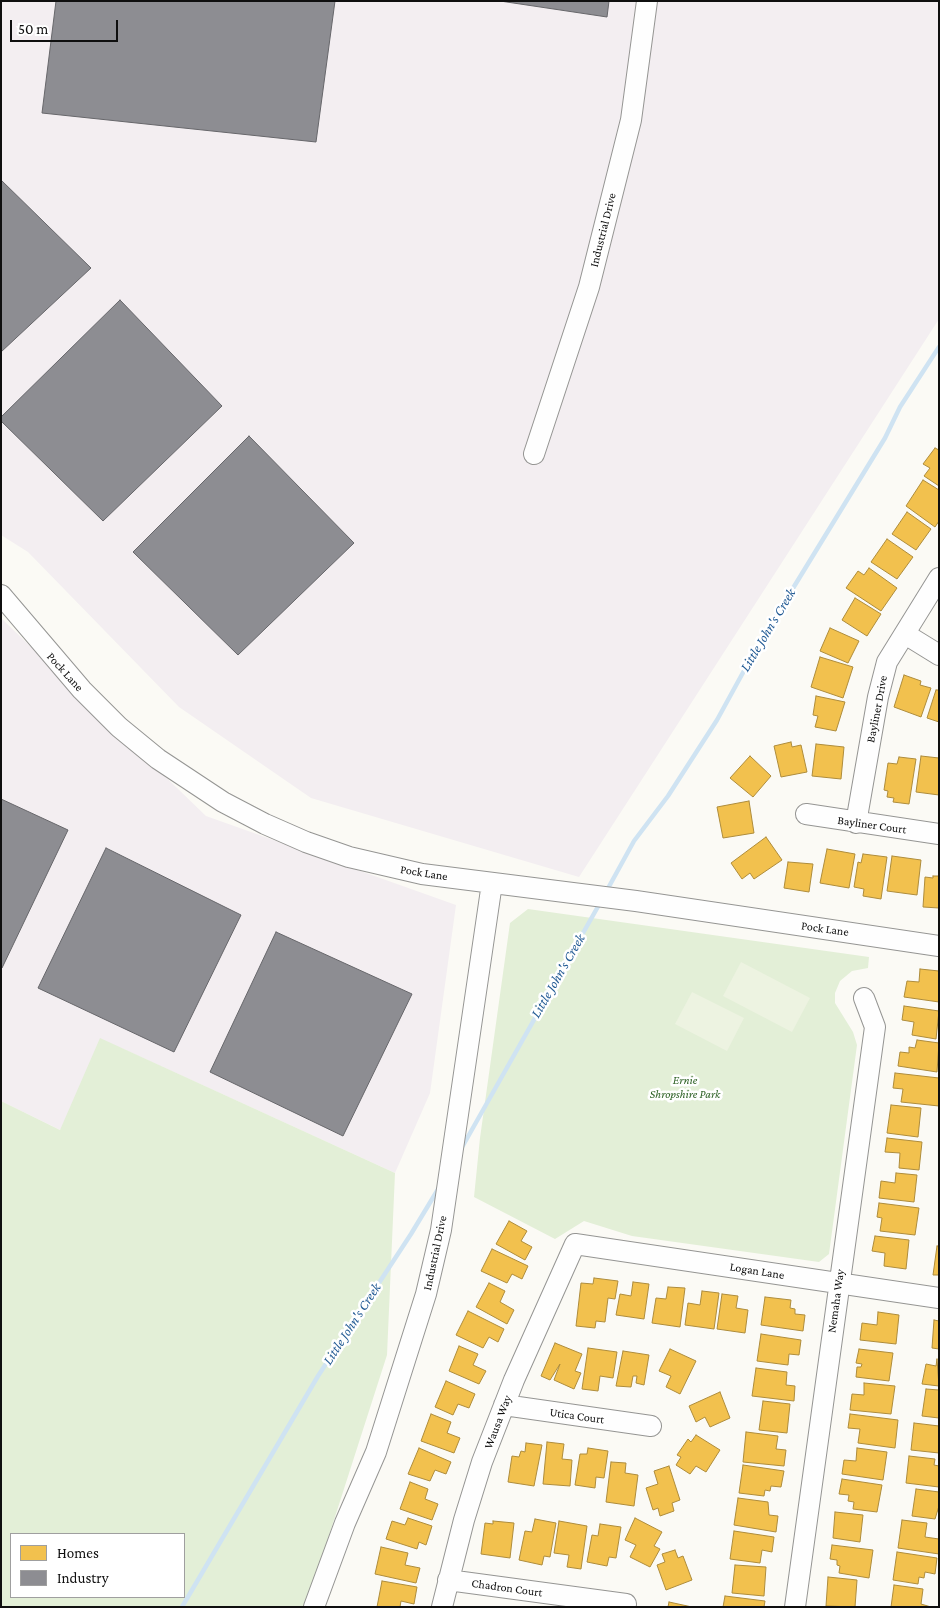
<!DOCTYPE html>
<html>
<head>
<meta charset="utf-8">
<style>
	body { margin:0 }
	#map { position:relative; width:940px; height:1608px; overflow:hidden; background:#fbfaf5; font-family:"Crimson Pro",serif }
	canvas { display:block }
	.frame { position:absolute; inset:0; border:2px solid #0f0f0f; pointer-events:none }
	.legend { position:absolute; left:10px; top:1533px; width:175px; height:65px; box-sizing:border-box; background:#fff; border:1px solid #9f9f9f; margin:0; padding:6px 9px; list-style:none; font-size:15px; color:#0f0f0f }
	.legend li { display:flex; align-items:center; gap:10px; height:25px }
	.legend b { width:25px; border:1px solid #9f9f9f }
	.scale { position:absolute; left:10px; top:20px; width:108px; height:22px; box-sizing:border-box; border:2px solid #0f0f0f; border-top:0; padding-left:6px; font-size:15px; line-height:18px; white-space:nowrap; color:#0f0f0f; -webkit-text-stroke:4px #fff; paint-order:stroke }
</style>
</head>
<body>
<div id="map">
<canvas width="940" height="1608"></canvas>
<div class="frame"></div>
<ul class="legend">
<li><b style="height:14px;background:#f2c14e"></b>Homes</li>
<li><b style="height:14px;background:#8d8d92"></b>Industry</li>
</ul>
<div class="scale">50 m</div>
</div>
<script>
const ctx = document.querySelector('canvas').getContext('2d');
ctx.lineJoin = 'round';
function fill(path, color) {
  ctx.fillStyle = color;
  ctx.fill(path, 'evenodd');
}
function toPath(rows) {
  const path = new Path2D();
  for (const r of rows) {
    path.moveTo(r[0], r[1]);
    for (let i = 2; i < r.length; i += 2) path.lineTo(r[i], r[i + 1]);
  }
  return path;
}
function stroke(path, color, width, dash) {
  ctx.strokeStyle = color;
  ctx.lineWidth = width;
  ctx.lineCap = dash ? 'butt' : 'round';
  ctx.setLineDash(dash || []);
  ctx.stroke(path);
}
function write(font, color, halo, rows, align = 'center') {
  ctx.font = font + ' "Crimson Pro",serif';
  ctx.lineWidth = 5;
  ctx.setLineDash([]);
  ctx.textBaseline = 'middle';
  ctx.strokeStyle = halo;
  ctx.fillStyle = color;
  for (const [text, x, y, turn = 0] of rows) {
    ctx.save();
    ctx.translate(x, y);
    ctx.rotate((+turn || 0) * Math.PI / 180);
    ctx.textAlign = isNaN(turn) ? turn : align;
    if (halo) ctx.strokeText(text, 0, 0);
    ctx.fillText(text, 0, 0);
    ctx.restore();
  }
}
const industrial = toPath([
	[1,1,939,1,939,319,579,877,311,798,179,707,28,552,1,535],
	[1,618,206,816,456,905,430,1093,395,1173,121,1048,60,1130,1,1101]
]);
const green = toPath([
	[528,909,869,957,868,968,852,971,840,981,835,993,835,1003,853,1032,857,1045,829,1254,819,1262,632,1236,584,1221,555,1239,474,1197,480,1138,510,923],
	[100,1038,395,1173,387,1355,306,1607,1,1607,1,1101,60,1130],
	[11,1534,184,1534,184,1597,11,1597]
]);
const pitch = toPath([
	[741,962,810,998,792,1032,723,996],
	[692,992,744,1018,727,1051,675,1024]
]);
const homes = toPath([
	[935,448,939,450,939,486,924,476,930,468,923,464,935,448],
	[923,480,939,490,939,521,935,527,906,506,923,480],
	[907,512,931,529,916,550,892,534,907,512],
	[887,539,913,557,897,579,871,562,887,539],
	[869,568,897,588,881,611,846,588,858,571,864,575,869,568],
	[855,598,881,614,867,636,842,620,855,598],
	[830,628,859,641,848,663,820,651,830,628],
	[820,657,853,667,843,698,811,687,820,657],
	[904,675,921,681,920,685,931,688,921,717,894,707,904,675],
	[936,690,939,690,939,722,927,718,936,690],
	[816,696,845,702,836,731,815,727,818,716,813,715,816,696],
	[791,742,792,747,801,745,807,772,781,777,774,746,791,742],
	[816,744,844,747,841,779,812,776,816,744],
	[750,756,771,776,753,797,730,778,750,756],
	[921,756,939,758,939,795,916,792,921,756],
	[899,757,916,759,909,804,893,802,894,798,887,797,888,791,884,790,888,763,897,764,899,757],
	[749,801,754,833,723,838,717,807,749,801],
	[766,837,782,860,754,879,750,873,742,879,731,863,766,837],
	[827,849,855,854,849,888,820,883,827,849],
	[863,854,887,857,881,899,863,896,864,889,854,887,858,862,861,863,863,854],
	[892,856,921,860,917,895,887,891,892,856],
	[788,862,813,864,809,892,784,888,788,862],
	[933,876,939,876,939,908,923,907,925,877,933,878,933,876],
	[920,969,939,971,939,1002,904,997,907,981,919,982,920,969],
	[904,1006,939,1011,936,1039,912,1035,914,1022,902,1020,904,1006],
	[917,1040,939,1043,937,1072,898,1066,900,1052,909,1053,909,1047,915,1048,917,1040],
	[895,1073,939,1078,939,1106,901,1102,903,1089,893,1088,895,1073],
	[891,1105,921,1108,918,1137,887,1133,891,1105],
	[887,1138,922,1142,919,1170,899,1168,900,1153,885,1152,887,1138],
	[896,1173,917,1175,914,1202,879,1198,881,1181,895,1183,896,1173],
	[879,1203,919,1208,915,1235,880,1231,882,1218,877,1217,879,1203],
	[509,1221,527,1231,521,1241,532,1247,525,1260,496,1244,509,1221],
	[875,1236,909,1240,906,1269,884,1266,885,1253,872,1251,875,1236],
	[937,1246,939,1246,939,1275,933,1275,937,1246],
	[492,1249,528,1266,522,1279,512,1274,507,1283,481,1271,492,1249],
	[594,1278,618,1281,615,1299,608,1298,605,1322,596,1321,595,1328,576,1326,581,1283,593,1284,594,1278],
	[633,1282,649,1284,644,1319,616,1315,620,1294,631,1296,633,1282],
	[489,1283,505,1291,500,1302,514,1310,507,1324,476,1307,489,1283],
	[668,1287,685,1288,680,1327,652,1323,656,1298,666,1299,668,1287],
	[702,1291,719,1293,714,1329,685,1325,688,1303,700,1305,702,1291],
	[722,1294,738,1296,736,1308,748,1310,745,1333,717,1329,722,1294],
	[765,1297,791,1300,790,1308,795,1309,795,1314,805,1315,803,1331,761,1325,765,1297],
	[468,1311,504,1329,498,1342,489,1337,483,1348,456,1335,468,1311],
	[878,1312,899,1315,896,1344,860,1340,862,1323,877,1325,878,1312],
	[934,1320,939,1321,939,1349,932,1348,934,1320],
	[761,1334,801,1340,799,1355,789,1354,788,1365,757,1361,761,1334],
	[555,1343,582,1354,575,1371,581,1373,574,1389,554,1380,560,1364,550,1380,541,1376,555,1343],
	[459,1346,478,1354,473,1365,486,1371,479,1384,449,1371,459,1346],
	[588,1348,617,1352,613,1378,600,1376,598,1391,582,1389,588,1348],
	[670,1349,696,1361,680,1394,666,1387,671,1376,659,1371,670,1349],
	[859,1349,893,1353,889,1381,856,1377,857,1367,861,1367,862,1364,856,1363,859,1349],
	[623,1351,649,1355,644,1385,636,1383,637,1376,633,1376,631,1387,616,1386,623,1351],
	[937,1359,939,1386,922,1384,926,1364,936,1366,937,1359],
	[756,1368,787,1372,786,1385,795,1386,794,1401,752,1396,756,1368],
	[446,1381,475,1394,469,1408,458,1404,453,1415,435,1407,446,1381],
	[864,1383,895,1386,891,1414,850,1410,852,1394,864,1395,864,1383],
	[926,1389,939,1390,939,1418,922,1416,926,1389],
	[720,1392,730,1418,710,1427,705,1417,696,1422,689,1406,720,1392],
	[763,1401,790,1404,787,1433,759,1430,763,1401],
	[431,1414,451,1422,447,1433,460,1438,454,1453,421,1441,431,1414],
	[850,1414,898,1420,895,1448,858,1443,860,1429,848,1428,850,1414],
	[914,1423,939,1426,939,1453,911,1450,914,1423],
	[746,1432,778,1436,776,1449,786,1450,784,1466,743,1462,746,1432],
	[696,1435,720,1450,706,1472,696,1466,690,1474,676,1465,681,1457,677,1455,688,1439,691,1442,696,1435],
	[547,1442,564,1444,562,1459,572,1460,570,1486,543,1484,547,1442],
	[526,1443,542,1445,534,1486,508,1482,512,1456,519,1457,521,1451,525,1452,526,1443],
	[419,1448,451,1462,446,1474,435,1470,430,1481,408,1474,419,1448],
	[588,1448,608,1451,604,1478,596,1477,595,1488,575,1485,580,1454,587,1454,588,1448],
	[857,1448,887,1452,883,1480,842,1474,844,1460,856,1461,857,1448],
	[909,1456,935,1459,934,1465,939,1466,939,1487,906,1483,909,1456],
	[611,1462,626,1463,625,1473,638,1475,634,1506,606,1502,611,1462],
	[743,1465,784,1471,781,1487,771,1486,770,1491,765,1490,764,1496,739,1493,743,1465],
	[669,1466,680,1500,672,1503,674,1511,660,1516,658,1508,653,1510,646,1488,658,1484,654,1471,669,1466],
	[842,1479,882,1485,877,1512,853,1509,854,1502,848,1501,849,1495,839,1494,842,1479],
	[410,1482,428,1489,425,1499,438,1504,432,1520,400,1509,410,1482],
	[916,1489,939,1492,939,1506,935,1519,912,1516,916,1489],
	[738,1498,768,1502,769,1515,778,1516,776,1532,734,1525,738,1498],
	[835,1512,863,1515,860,1542,833,1538,835,1512],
	[408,1518,432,1526,426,1545,419,1542,417,1549,386,1539,392,1521,405,1525,408,1518],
	[635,1518,662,1532,654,1546,660,1549,650,1567,630,1557,636,1545,625,1540,635,1518],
	[535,1519,556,1523,550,1557,544,1556,542,1565,519,1560,525,1531,532,1532,535,1519],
	[902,1520,927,1523,925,1537,939,1539,939,1554,898,1548,902,1520],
	[493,1521,514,1523,510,1558,481,1554,485,1523,493,1524,493,1521],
	[559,1521,587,1526,581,1569,567,1567,569,1555,554,1553,559,1521],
	[600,1524,621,1527,616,1558,609,1557,607,1566,587,1562,592,1535,598,1536,600,1524],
	[734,1531,774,1537,772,1552,762,1550,760,1563,730,1559,734,1531],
	[832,1545,873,1550,869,1578,839,1573,840,1566,837,1565,837,1560,830,1559,832,1545],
	[381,1547,408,1553,405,1565,420,1568,416,1583,375,1574,381,1547],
	[675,1550,678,1558,683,1556,692,1580,666,1590,657,1565,665,1562,662,1554,675,1550],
	[897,1552,937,1558,935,1574,925,1572,924,1578,919,1577,918,1584,893,1580,897,1552],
	[735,1565,766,1567,764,1596,732,1593,735,1565],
	[828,1577,857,1580,855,1607,826,1606,828,1577],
	[382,1581,417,1587,414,1604,401,1601,400,1607,377,1607,382,1581],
	[894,1585,923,1589,921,1604,931,1607,891,1607,894,1585],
	[725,1596,765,1601,764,1607,723,1607,725,1596],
	[669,1602,692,1607,668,1607,669,1602]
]);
const industry = toPath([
	[56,1,335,1,316,142,42,113,56,1],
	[500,1,609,1,607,17,500,1],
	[1,180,91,268,1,352,1,180],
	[120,300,222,406,103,521,1,421,1,417,120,300],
	[249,436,354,543,238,655,133,552,249,436],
	[1,799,68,830,2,968,1,968,1,799],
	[106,848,241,915,174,1052,38,988,106,848],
	[276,932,412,994,343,1136,210,1072,276,932]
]);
const stream = toPath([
	[606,892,634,841,668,796,717,720,757,647,885,438,900,407,939,347],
	[461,1149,600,903],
	[182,1607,318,1376,411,1234,440,1186]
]);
const minor = toPath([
	[534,454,589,287,631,120,647,1],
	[1,595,82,690,119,727,158,759,223,802,265,824,306,842,349,857,422,874,636,901,939,946],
	[905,634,939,655],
	[806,814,939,834],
	[856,823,878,697,887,662,939,578],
	[504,1405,651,1426],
	[448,1580,626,1604],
	[314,1607,345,1523,376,1452,426,1294,441,1230,492,883],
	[442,1607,464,1520,482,1462,514,1380,575,1244,939,1298],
	[795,1607,875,1027,864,998]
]);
const streetNames = [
	["Industrial Drive",603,230,-76],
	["Pock Lane",65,672,48],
	["Bayliner Drive",877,709,-79],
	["Bayliner Court",872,825,8],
	["Pock Lane",424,873,9],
	["Pock Lane",825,929,8],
	["Industrial Drive",435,1253,-78],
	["Logan Lane",757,1271,9],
	["Nemaha Way",836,1301,-82],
	["Utica Court",577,1416,8],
	["Wausa Way",498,1422,-69],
	["Chadron Court",507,1588,8]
];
const parkNames = [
	["Ernie",685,1080],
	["Shropshire Park",685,1094]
];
const waterNames = [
	["Little John's Creek",768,630,-59],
	["Little John's Creek",558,976,-60],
	["Little John's Creek",352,1324,-57]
];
fill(industrial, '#f3eef1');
fill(green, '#e3efd7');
fill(pitch, '#edf3e1');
fill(homes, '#f2c14e');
stroke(homes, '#ae8c3b', 1);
fill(industry, '#8d8d92');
stroke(industry, '#67676b', 1);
stroke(stream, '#cfe3f2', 4.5);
stroke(minor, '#959593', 22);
stroke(minor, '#fefefe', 20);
write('12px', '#0f0f0f', '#fff', streetNames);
write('italic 12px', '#2d6125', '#fff', parkNames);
write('italic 14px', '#245c95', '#fff', waterNames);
</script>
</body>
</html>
